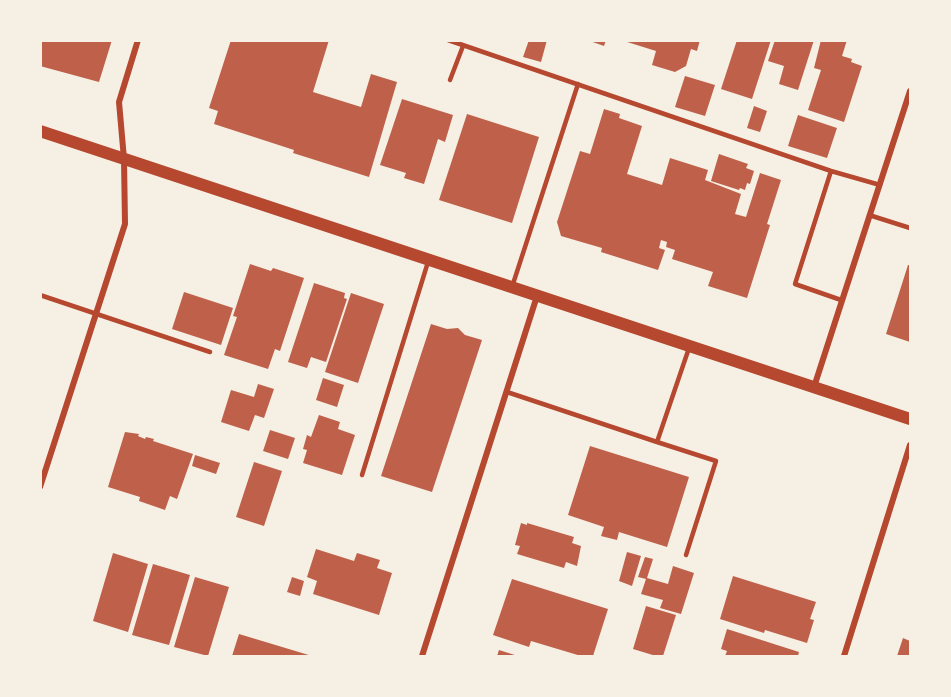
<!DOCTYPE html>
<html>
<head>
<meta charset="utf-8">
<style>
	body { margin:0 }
	#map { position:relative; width:951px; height:697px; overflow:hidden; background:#f6efe4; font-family:"Playfair Display",serif }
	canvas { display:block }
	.frame { position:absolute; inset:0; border:42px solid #f6efe4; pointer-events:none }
</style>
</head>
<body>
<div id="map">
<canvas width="951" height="697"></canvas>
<div class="frame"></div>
</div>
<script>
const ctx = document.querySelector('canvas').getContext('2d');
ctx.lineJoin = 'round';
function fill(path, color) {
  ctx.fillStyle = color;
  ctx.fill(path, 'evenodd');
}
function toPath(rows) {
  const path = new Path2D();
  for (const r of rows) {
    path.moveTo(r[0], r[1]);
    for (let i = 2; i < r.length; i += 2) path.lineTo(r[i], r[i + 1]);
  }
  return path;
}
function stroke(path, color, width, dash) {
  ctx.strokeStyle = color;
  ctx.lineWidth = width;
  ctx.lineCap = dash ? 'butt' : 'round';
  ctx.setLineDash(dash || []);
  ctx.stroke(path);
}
const building = toPath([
	[40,40,112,40,99,82,40,66],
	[231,40,329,40,313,92,361,107,371,74,397,82,369,177,293,153,294,150,214,124,218,111,209,108],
	[529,40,547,40,541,62,523,57],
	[587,40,606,40,604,46],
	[700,40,697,51,691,49,686,66,675,72,652,65,656,51,624,41],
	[737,40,771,40,752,99,721,89],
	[775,40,814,40,798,90,779,84,784,66,768,61],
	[821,40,847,40,842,56,852,59,851,62,862,66,844,122,808,110,821,70,814,68],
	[685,76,715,85,705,116,675,107],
	[402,99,453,115,445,142,438,139,424,184,404,178,406,173,380,165],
	[754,106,767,111,760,132,747,128],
	[604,109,620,114,619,118,642,126,627,174,662,185,670,158,708,170,705,180,741,194,735,214,746,217,760,173,781,180,767,224,770,225,747,298,708,286,713,272,672,259,675,250,666,247,667,242,661,240,659,248,665,250,658,270,601,252,602,248,561,236,557,222,580,151,590,154],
	[467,114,539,137,512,223,439,200],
	[798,115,837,128,827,158,788,146],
	[719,154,748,164,746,168,754,171,750,184,747,183,745,190,740,188,739,190,711,181],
	[250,264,271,271,273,268,304,278,280,351,275,349,268,369,224,355,237,317,233,316],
	[908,265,910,265,910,342,886,334],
	[314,283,345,293,344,298,347,299,326,362,311,357,307,368,288,362],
	[184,292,233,308,221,345,172,329],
	[351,293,384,304,358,383,325,372],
	[431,324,447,329,458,328,465,335,482,340,432,492,381,476],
	[323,378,344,385,337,407,316,400],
	[258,384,274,389,264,418,255,415,249,431,221,422,231,390,254,397],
	[319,415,340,422,338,429,355,435,342,475,303,463,307,450,303,449,307,435,311,437],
	[270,430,295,438,288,459,263,451],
	[125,432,139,434,138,436,145,439,146,437,154,439,153,441,193,454,177,499,170,496,165,510,139,501,140,497,108,487],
	[590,446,689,477,667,547,619,532,617,540,601,536,604,527,568,515],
	[195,455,220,463,216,474,192,466],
	[254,462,282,471,264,526,236,517],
	[521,523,527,525,527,523,574,537,572,543,581,546,577,566,566,562,564,568,517,554,520,546,515,545],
	[316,549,354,561,357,553,380,560,377,568,392,573,379,615,313,594,317,581,307,577],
	[627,552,641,556,632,586,619,581],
	[113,553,148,564,128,632,93,621],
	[645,557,653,559,647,578,668,584,673,566,694,573,681,614,660,608,663,600,641,594,646,579,638,577],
	[153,564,190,575,169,645,132,635],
	[733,576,816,602,810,619,814,620,807,643,765,630,764,633,720,619],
	[195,577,229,587,208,656,174,647],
	[292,577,304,581,300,596,287,592],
	[512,579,608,609,593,656,581,656,531,641,529,647,493,635],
	[646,606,676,615,663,656,656,656,633,649],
	[727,629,799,652,798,656,725,656,727,651,721,649],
	[239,634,312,656,232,656],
	[903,638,910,641,910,656,897,656],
	[499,650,518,656,497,656]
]);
const service = toPath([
	[448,40,831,171,880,185],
	[450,80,463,46],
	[831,171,795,284,841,300],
	[869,215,910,228],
	[512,287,578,84],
	[40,295,210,352],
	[507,392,657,442,689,348],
	[657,442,716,461,686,555],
	[362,475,428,262]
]);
const minor = toPath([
	[814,387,910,91],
	[40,487,125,224,124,159,119,102,138,40],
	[422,656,537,296],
	[844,656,910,445]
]);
const secondary = toPath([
	[40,131,910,419]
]);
fill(building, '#bf614a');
stroke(service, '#b5482f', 4.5);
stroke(minor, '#b5482f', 6);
stroke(secondary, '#b5482f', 12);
</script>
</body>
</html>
